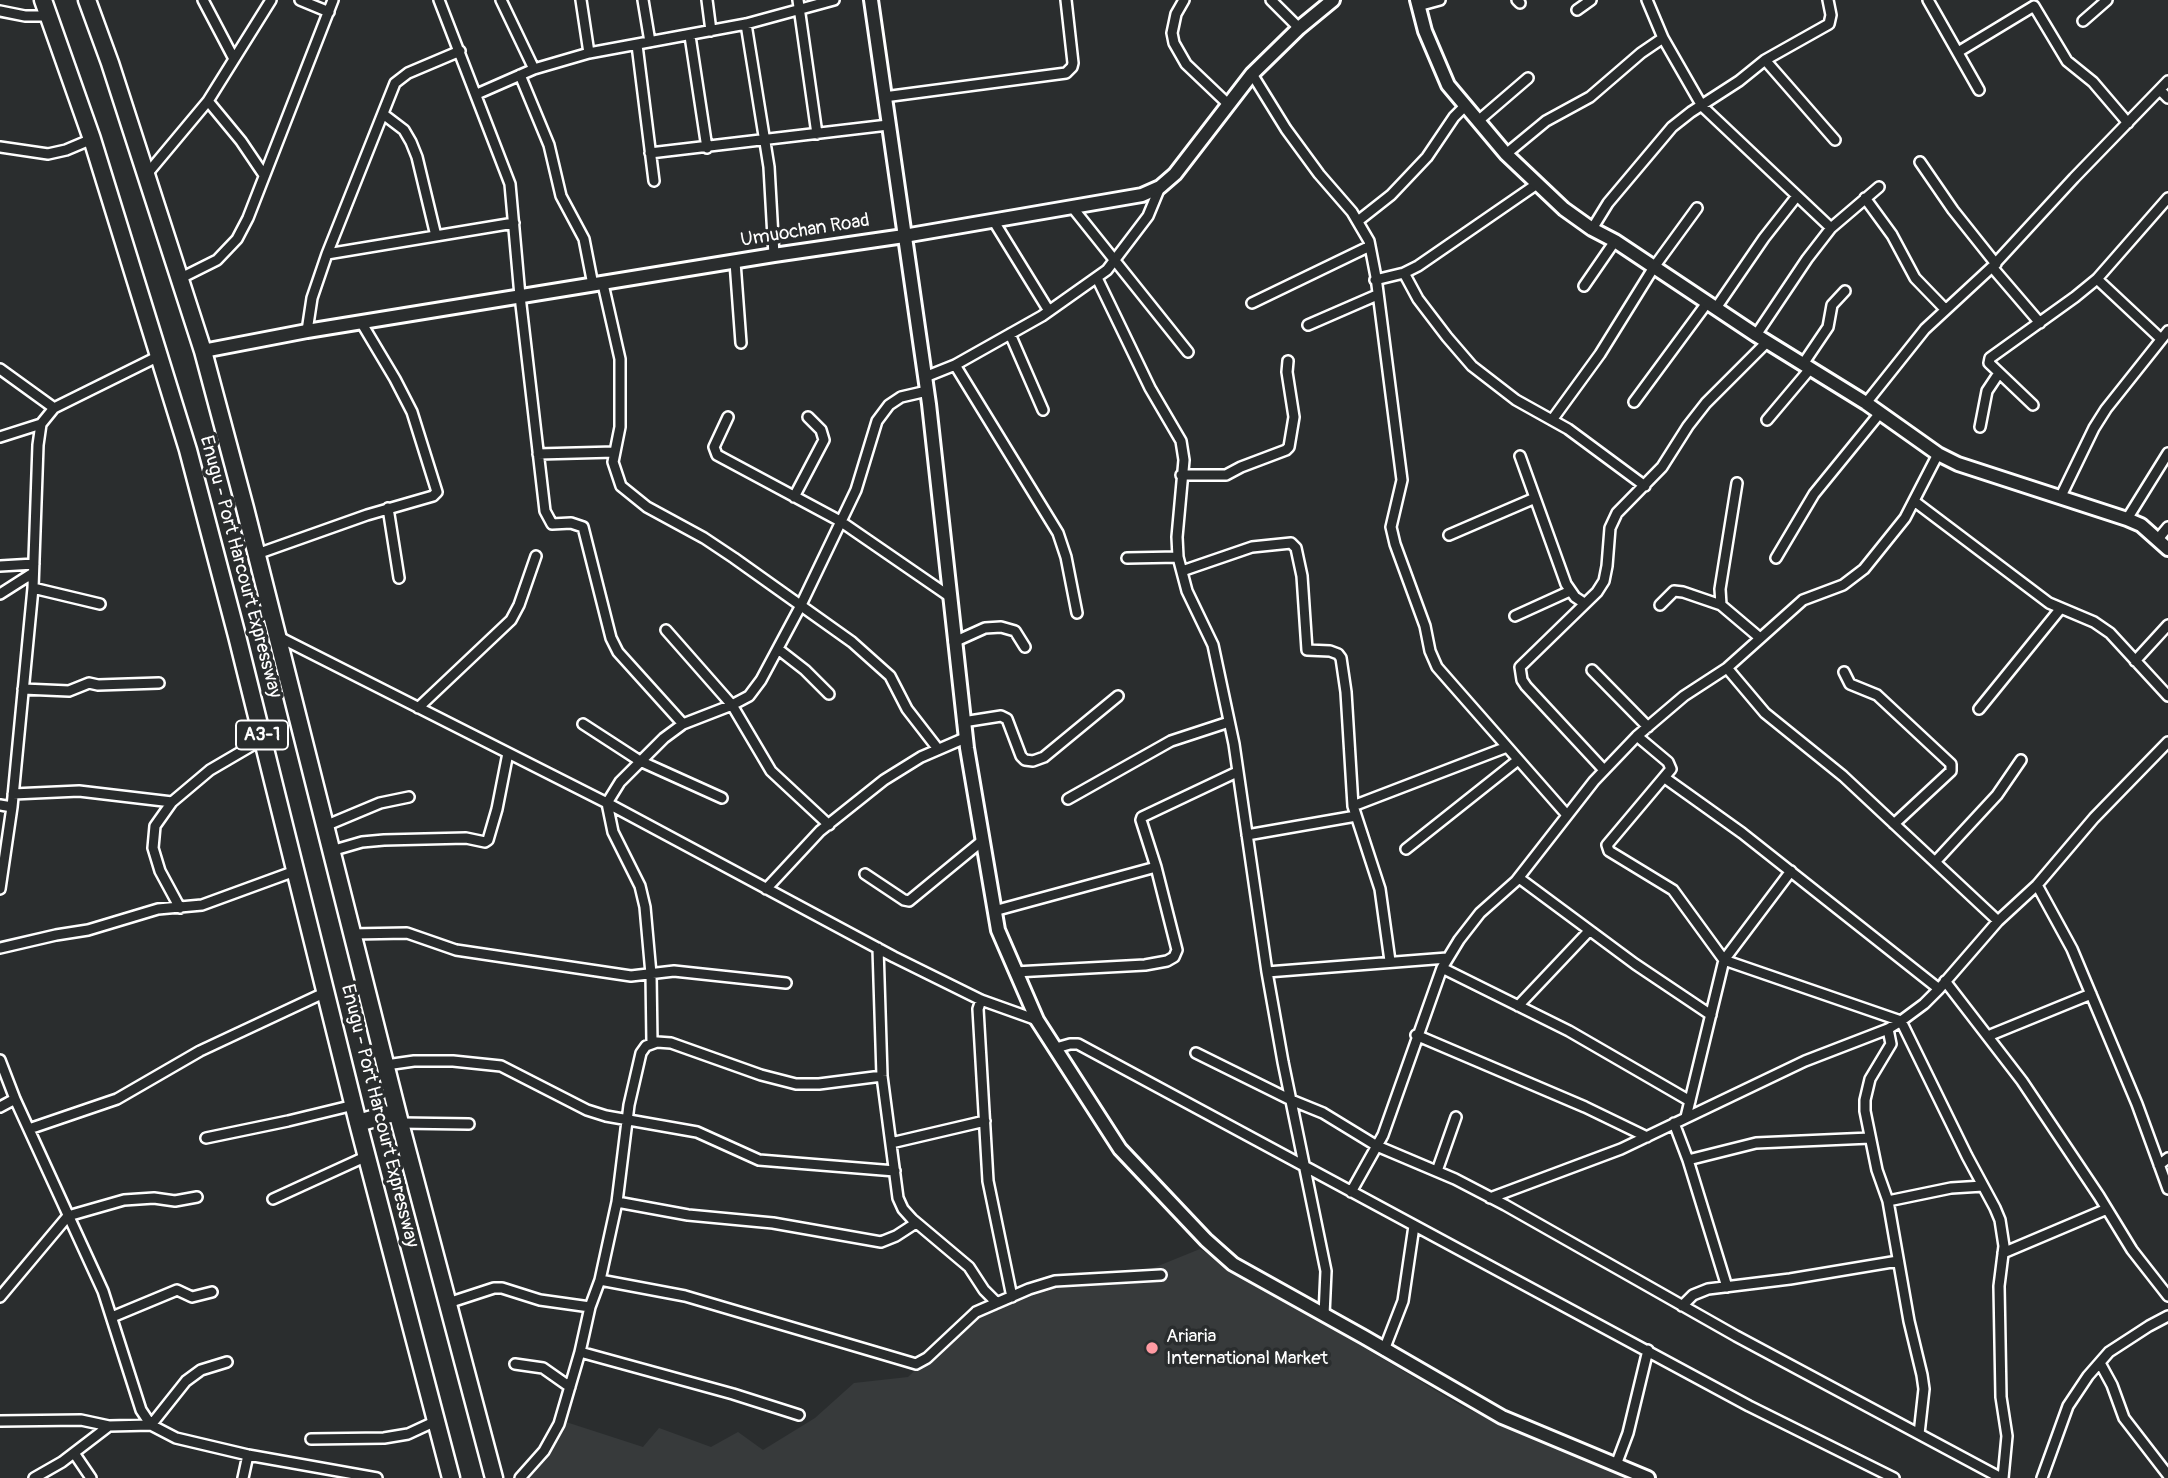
<!DOCTYPE html>
<html>
<head>
<meta charset="utf-8">
<style>
	body { margin:0 }
	canvas { display:block; background:#2a2d2e }
</style>
</head>
<body>
<canvas width="2168" height="1478"></canvas>
<script>
const ctx = document.querySelector('canvas').getContext('2d');
ctx.lineJoin = 'round';
function fill(path, color) {
  ctx.fillStyle = color;
  ctx.fill(path, 'evenodd');
}
function toPath(rows) {
  const path = new Path2D();
  for (const r of rows) {
    path.moveTo(r[0], r[1]);
    for (let i = 2; i < r.length; i += 2) path.lineTo(r[i], r[i + 1]);
  }
  return path;
}
function stroke(path, color, width, dash) {
  ctx.strokeStyle = color;
  ctx.lineWidth = width;
  ctx.lineCap = dash ? 'butt' : 'round';
  ctx.setLineDash(dash || []);
  ctx.stroke(path);
}
function write(font, color, halo, rows, align = 'center') {
  ctx.font = font + ' Pangolin,sans-serif';
  ctx.lineWidth = 7;
  ctx.setLineDash([]);
  ctx.textBaseline = 'middle';
  ctx.strokeStyle = halo;
  ctx.fillStyle = color;
  for (const [text, x, y, turn = 0] of rows) {
    ctx.save();
    ctx.translate(x, y);
    ctx.rotate((+turn || 0) * Math.PI / 180);
    ctx.textAlign = isNaN(turn) ? turn : align;
    if (halo) ctx.strokeText(text, 0, 0);
    ctx.fillText(text, 0, 0);
    ctx.restore();
  }
}
const built = toPath([
	[1200,1249,1463,1407,1626,1478,527,1478,536,1469,566,1422,643,1447,659,1428,711,1447,738,1432,763,1450,815,1418,854,1383,908,1377,970,1318,1030,1285,1136,1275]
]);
const minor = toPath([
	[203,0,234,59],
	[300,0,329,12],
	[439,0,510,184,520,296,545,511,552,524,571,523,583,527,611,638,618,652,683,724],
	[501,0,534,69],
	[581,0,589,53],
	[643,0,650,42],
	[707,0,711,31],
	[798,0,817,134],
	[1184,0,1176,14,1172,33,1174,43,1186,64,1228,104],
	[1271,0,1299,28],
	[1517,0,1520,3],
	[1647,0,1663,38,1702,106,1831,228],
	[1928,0,1979,90],
	[1418,6,1440,0],
	[1577,10,1591,0],
	[0,11,25,16,49,16],
	[2083,21,2107,0],
	[746,24,769,167,774,255],
	[690,36,707,148],
	[637,45,654,181],
	[1958,52,2034,6,2067,61,2093,82,2128,123],
	[1765,60,1835,140],
	[1252,74,1286,129,1319,174,1352,212,1369,241,1376,277,1402,480,1391,527,1395,544,1425,626,1430,651,1437,667,1451,683,1567,815],
	[520,75,549,145,561,196,584,239,593,285],
	[2160,90,2168,98],
	[477,94,534,69,589,53,746,24,834,0],
	[884,97,1066,73,1072,67,1073,63,1066,0],
	[208,101,241,141,264,175],
	[383,114,404,130,411,142,417,157,436,236],
	[1478,121,1528,78],
	[0,147,48,154,66,150,92,139],
	[650,153,888,125],
	[1506,154,1546,121,1590,97,1641,53,1663,38],
	[1920,162,1953,210,1996,264],
	[147,174,208,101,271,0],
	[1865,198,1892,235,1915,278,1945,309],
	[1072,207,1188,352],
	[993,220,1049,311],
	[1358,221,1391,195,1427,157,1454,117,1465,106],
	[1592,229,1608,203,1672,127,1691,112,1739,81,1765,60,1829,24,1831,15,1828,0],
	[327,254,514,223],
	[735,262,741,343],
	[1992,267,2040,323],
	[1404,273,1418,299,1447,337,1472,366,1516,400,1568,429,1645,486],
	[1097,278,1150,388,1181,441,1184,460,1177,537,1178,557,1187,591,1213,645,1234,744,1267,972,1283,1062,1326,1271,1324,1315],
	[179,279,217,260,237,239,248,218,333,0],
	[2097,279,2161,339],
	[1375,280,1404,273,1418,266,1537,184],
	[603,284,620,359,620,427,613,462,621,486,647,507,704,538,734,558,852,642,890,676,907,709,938,749],
	[1584,286,1615,241],
	[1252,303,1370,246],
	[1716,308,1764,238,1797,196],
	[1308,325,1377,295],
	[307,331,312,298,327,254,395,83,408,73,460,51],
	[1010,334,1043,410],
	[1756,335,1807,259,1831,228,1879,187],
	[1803,364,1828,327,1832,305,1845,291],
	[955,365,1058,533,1066,557,1077,613],
	[0,369,54,408],
	[925,377,955,365,1042,316,1107,270,1148,216,1160,187],
	[1634,402,1707,303],
	[1866,403,1925,329,1992,267,2074,178,2168,81],
	[2033,405,1989,363,1990,358,2075,297,2097,279,2168,198],
	[728,417,714,447,717,455,840,521,949,596],
	[1552,420,1600,354,1654,267,1697,208],
	[1767,420,1810,369],
	[1980,427,1987,391,1999,373],
	[0,437,41,424],
	[538,454,615,452],
	[1520,456,1566,584,1575,597,1584,603],
	[1181,475,1226,475,1241,467,1286,450,1289,447,1294,417,1287,372,1288,361],
	[2061,496,2094,428,2106,409,2168,331],
	[794,497,824,440,821,430,808,417],
	[1914,501,2049,603,2094,622,2110,633,2168,696],
	[388,508,399,578],
	[2127,519,2168,453],
	[1449,535,1535,498],
	[2158,539,2168,527],
	[257,554,367,515,433,496,437,492,412,412,395,379,361,322],
	[1127,558,1178,557],
	[1776,558,1814,494,1880,413],
	[0,566,34,564],
	[1182,571,1252,547,1291,543,1296,548,1302,576,1307,650,1330,651,1338,654,1341,658,1346,692,1353,806,1380,889,1390,961],
	[33,588,100,604],
	[0,594,33,573],
	[1660,605,1674,591,1683,592,1721,605,1760,638],
	[1721,605,1720,589,1737,483],
	[1515,616,1570,591],
	[666,630,732,705,771,771,829,825],
	[277,636,607,803,894,957,981,1000,1037,1020],
	[954,642,985,628,1001,627,1015,631,1025,647],
	[778,649,805,670,829,694],
	[2135,661,2168,625],
	[1727,668,1765,713,1843,776,1998,921],
	[1592,670,1648,727],
	[1844,672,1850,684,1877,695,1951,764,1951,771,1894,824],
	[23,689,69,691,89,683,98,685,159,683],
	[418,708,511,620,519,605,536,556],
	[1979,709,2061,608],
	[963,722,1001,716,1007,719,1021,756,1025,760,1033,761,1044,757,1118,696],
	[583,724,640,761,722,798],
	[1637,736,1668,762,1671,769,1607,845,1609,851,1673,890,1724,960,1901,1021,1967,1156,1995,1208,2000,1220,2004,1246,1999,1286,2001,1397,2007,1436,2003,1478],
	[1604,770,1526,686,1522,680,1520,667,1597,592,1604,581,1607,566,1610,528,1617,513,1662,467,1688,426,1706,403,1767,342],
	[1665,778,1742,833,1939,989],
	[13,794,79,791,172,802],
	[1068,799,1171,741,1229,722],
	[0,805,12,807],
	[1353,806,1507,747],
	[325,826,380,803,409,797],
	[1247,835,1356,816],
	[1406,849,1518,760],
	[331,851,362,842,384,840,466,838,485,842,488,840,497,809,508,753],
	[1935,862,1997,795,2021,760],
	[865,874,904,900,909,901,982,841],
	[1519,878,1635,964,1711,1015],
	[2037,885,2072,949,2137,1104,2168,1189],
	[0,889,12,807,33,588,38,445,41,424,54,408,159,356],
	[766,889,820,831,884,780,921,757,965,738],
	[180,908,160,871,153,848,155,826,172,802,210,770,263,739],
	[994,911,1156,867],
	[352,934,407,933,456,950,631,976,674,971,786,983],
	[0,948,56,935,88,930,158,909,202,905,295,871],
	[878,948,882,1076,898,1198,903,1209,912,1219,969,1267,984,1290,997,1303],
	[1442,968,1569,1031,1690,1101],
	[1015,972,1145,965,1167,961,1174,957,1177,950,1156,867,1141,820,1142,817,1237,772],
	[1267,972,1447,958],
	[1945,981,2022,1081,2099,1196,2132,1250,2168,1296],
	[981,1000,978,1009,988,1181,1012,1297],
	[1518,1006,1589,931],
	[1888,1029,1891,1044,1870,1079,1865,1100,1865,1111,1877,1170,1888,1201,1909,1321,1922,1375,1924,1389,1919,1434],
	[1416,1035,1585,1107,1647,1137],
	[1988,1036,2091,994],
	[652,1043,651,974,645,907,640,886,613,832,607,803,620,782,664,738,683,724,732,705,749,696,761,680,800,607,856,490,877,421,889,405,901,397,927,391],
	[1056,1048,1070,1044,1078,1044,1749,1406,1894,1478],
	[1196,1053,1291,1100,1323,1113,1377,1146,1455,1179,1505,1205,1736,1336,2001,1478],
	[0,1060,15,1099,103,1291,141,1410,151,1425,176,1438,248,1455,377,1478],
	[386,1065,414,1061,453,1061,501,1066,587,1110,606,1116,697,1132,759,1160,895,1171],
	[0,1107,15,1099],
	[1686,1117,1724,960,1791,871],
	[400,1123,469,1124],
	[1674,1123,1688,1160,1727,1287],
	[29,1129,117,1099,200,1051,326,992],
	[206,1138,288,1121,354,1105],
	[891,1143,985,1121],
	[1688,1160,1756,1143,1870,1138],
	[2159,1165,2168,1158],
	[1437,1171,1456,1117],
	[1351,1192,1383,1135,1442,968,1459,940,1480,913,1516,881,1594,781,1637,736,1684,696,1727,668,1803,600,1843,585,1864,569,1905,518,1938,454],
	[1490,1198,1621,1149,1805,1061,1888,1029,1901,1021,1924,1004,1939,989,1998,921,2037,885,2094,818,2168,742],
	[273,1199,367,1156],
	[1888,1201,1951,1188,1983,1186],
	[617,1202,688,1215,773,1223,881,1242,896,1236,916,1223],
	[2003,1253,2107,1209],
	[600,1280,685,1296,916,1364,927,1358,976,1312,1029,1289,1055,1281,1161,1275],
	[0,1297,68,1216,124,1200,154,1198,175,1201,197,1197],
	[448,1303,494,1288,502,1288,540,1300,590,1307],
	[1682,1306,1693,1295,1708,1289,1790,1279,1898,1261],
	[112,1317,177,1290,192,1297,212,1292],
	[1384,1350,1403,1301,1414,1226],
	[580,1352,733,1394,799,1415],
	[2100,1363,2112,1385,2124,1418,2168,1475],
	[515,1364,543,1368,570,1387],
	[0,1421,81,1420,109,1426,151,1425,186,1381,201,1370,227,1362],
	[311,1439,384,1438,408,1434,436,1421],
	[74,1453,91,1478],
	[1616,1465,1628,1433,1648,1350],
	[34,1478,62,1462,109,1426],
	[243,1478,248,1455],
	[520,1478,544,1451,559,1424,580,1352,590,1307,600,1280,617,1202,629,1105,641,1053,646,1046,657,1042,671,1043,761,1075,796,1084,819,1084,882,1076],
	[2042,1478,2068,1406,2088,1376,2109,1352,2149,1326,2168,1316]
]);
const tertiary = toPath([
	[1417,0,1425,31,1448,85,1506,154,1564,209,1592,229,1615,241,1756,335,1866,403,1938,454,1958,464,2127,519,2141,525,2168,549],
	[203,351,307,331,774,255,904,236,1142,195,1160,187,1175,174,1252,74,1299,28,1333,0]
]);
const secondary = toPath([
	[871,0,929,404,967,748,998,930,1037,1020,1120,1149,1206,1240,1233,1264,1364,1337,1502,1417,1648,1478]
]);
const trunk = toPath([
	[43,0,92,139,188,450,237,636,358,1123,451,1478],
	[87,0,110,63,203,351,245,508,400,1123,494,1478],
	[358,1123,397,1112]
]);
const markers = [
	[1152,1348,7,"#ff9aa2"]
];
const shields = [
	[262,735,52]
];
const shieldNames = [
	["A3-1",262,735]
];
const streetNames = [
	["Umuochan Road",805,231,-9],
	["Enugu - Port Harcourt Expressway",240,567,75],
	["Enugu - Port Harcourt Expressway",379,1116,76]
];
const poiNames = [
	["Ariaria",1166,1337],
	["International Market",1166,1359]
];
fill(built, '#373a3b');
stroke(minor, '#fff', 14);
stroke(tertiary, '#fff', 18);
stroke(secondary, '#fff', 18);
stroke(trunk, '#fff', 21);
stroke(minor, '#2a2d2e', 9);
stroke(tertiary, '#2a2d2e', 12);
stroke(secondary, '#2a2d2e', 12);
stroke(trunk, '#2a2d2e', 16);
for (const [x, y, r, color] of markers) {
  const dot = new Path2D();
  dot.arc(x, y, r, 0, 2 * Math.PI);
  ctx.fillStyle = color;
  ctx.fill(dot);
  stroke(dot, '#2a2d2e', 2.5);
}
for (const [x, y, w] of shields) {
  const box = new Path2D();
  box.roundRect(x - w / 2, y - 14.5, w, 29, 5);
  ctx.fillStyle = '#2a2d2e';
  ctx.fill(box);
  stroke(box, '#fff', 2);
}
write('bold 18px', '#fff', null, shieldNames);
write('19px', '#fff', '#2a2d2e', streetNames);
write('19px', '#fff', '#2a2d2e', poiNames, 'left');
</script>
</body>
</html>
